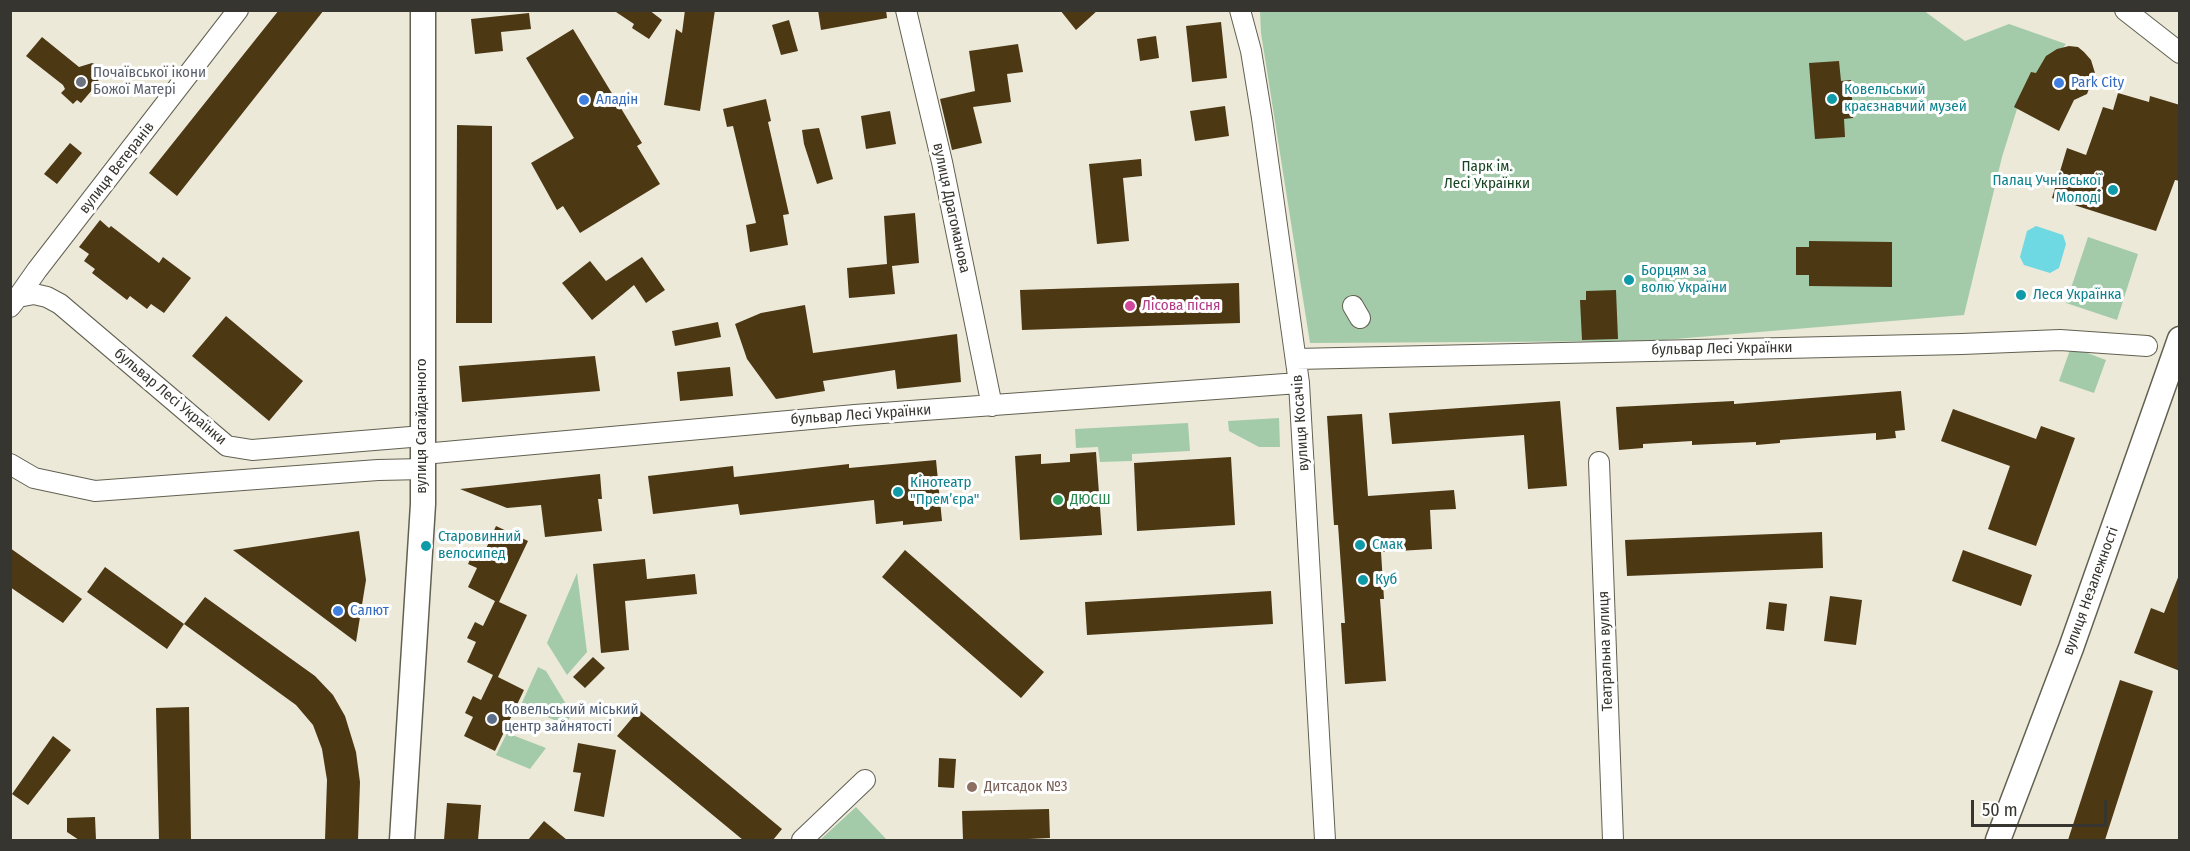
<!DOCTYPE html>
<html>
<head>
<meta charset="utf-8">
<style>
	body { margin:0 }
	#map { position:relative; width:2190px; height:851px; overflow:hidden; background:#ece9d9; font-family:"Fira Sans Condensed",sans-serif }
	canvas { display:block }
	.frame { position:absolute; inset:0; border:12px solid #36352f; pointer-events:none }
	.scale { position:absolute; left:1971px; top:800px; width:136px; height:27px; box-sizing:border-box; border:3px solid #36352f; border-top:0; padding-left:8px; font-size:18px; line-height:21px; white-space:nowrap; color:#36352f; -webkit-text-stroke:4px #fff; paint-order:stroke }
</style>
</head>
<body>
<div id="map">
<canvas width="2190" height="851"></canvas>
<div class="frame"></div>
<div class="scale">50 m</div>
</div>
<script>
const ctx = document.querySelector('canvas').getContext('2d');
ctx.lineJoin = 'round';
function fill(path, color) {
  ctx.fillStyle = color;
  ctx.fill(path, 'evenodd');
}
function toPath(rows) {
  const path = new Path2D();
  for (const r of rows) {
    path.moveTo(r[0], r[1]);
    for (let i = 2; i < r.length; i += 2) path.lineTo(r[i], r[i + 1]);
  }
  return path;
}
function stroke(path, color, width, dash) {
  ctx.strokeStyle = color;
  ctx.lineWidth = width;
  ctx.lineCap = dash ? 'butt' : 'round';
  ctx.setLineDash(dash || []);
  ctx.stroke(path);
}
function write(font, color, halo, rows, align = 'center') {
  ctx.font = font + ' "Fira Sans Condensed",sans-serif';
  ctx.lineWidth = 6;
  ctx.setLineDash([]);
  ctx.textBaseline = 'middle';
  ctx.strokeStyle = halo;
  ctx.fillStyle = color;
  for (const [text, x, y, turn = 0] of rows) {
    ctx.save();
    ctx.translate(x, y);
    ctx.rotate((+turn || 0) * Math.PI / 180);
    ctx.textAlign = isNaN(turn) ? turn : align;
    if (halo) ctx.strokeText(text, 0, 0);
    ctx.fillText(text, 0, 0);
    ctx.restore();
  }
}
const green = toPath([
	[1923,10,1965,41,2009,24,2066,44,2021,96,2002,157,1964,315,1651,341,1310,343,1261,33,1260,11],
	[2088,237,2138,254,2117,320,2066,303],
	[2071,347,2106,360,2094,393,2059,381],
	[1279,418,1280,447,1259,447,1229,431,1228,421],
	[1188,423,1190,451,1132,454,1132,461,1100,462,1098,447,1076,448,1075,429],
	[577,573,587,652,567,675,547,643],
	[538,667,546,671,572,714,565,725,521,705],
	[507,733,546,748,530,769,496,755],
	[856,807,887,840,820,840]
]);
const water = toPath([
	[2036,226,2063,235,2066,244,2059,268,2050,273,2024,265,2020,257,2027,231]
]);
const building = toPath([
	[279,10,324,10,177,196,149,173],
	[613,10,649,10,662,20,649,39,632,28,634,24],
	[685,10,715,10,700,111,664,105,676,29,682,33],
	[818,10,886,10,887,18,821,30],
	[1060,10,1098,10,1076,30],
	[529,13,531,29,501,32,503,51,475,54,471,19],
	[789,20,798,51,781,55,772,25],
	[1221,22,1227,78,1192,82,1186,26],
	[573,29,642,143,637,146,660,184,580,233,563,206,557,210,531,163,574,138,526,58],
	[1156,36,1159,58,1140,61,1137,39],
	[42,37,79,67,92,63,97,65,100,70,98,83,81,103,77,100,73,104,61,93,65,89,63,85,26,56],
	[1018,44,1023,72,1007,74,1011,102,973,107,982,143,952,150,940,99,975,91,969,51],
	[2069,46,2078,47,2084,52,2091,60,2095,73,2087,94,2074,100,2059,131,2014,107,2031,72,2036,73,2046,56,2057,49],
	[1839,61,1841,81,1851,80,1853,118,1844,119,1845,137,1815,139,1809,63],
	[2118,93,2149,102,2150,96,2180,105,2180,181,2175,180,2156,231,2052,198,2067,148,2086,155,2103,107,2113,110],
	[766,99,771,121,768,122,789,214,783,215,788,245,750,252,746,225,756,223,733,126,727,127,723,109],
	[1225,106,1229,136,1195,141,1190,111],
	[890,111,896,144,866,149,861,116],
	[457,125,492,126,492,323,456,323],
	[819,128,833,179,817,184,804,144,802,130],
	[70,143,82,153,57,184,44,174],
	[1141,159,1142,176,1123,178,1129,241,1097,244,1089,164],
	[915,213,919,263,892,266,895,294,849,298,847,268,887,264,884,216],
	[100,220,109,228,111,226,159,263,163,257,191,278,164,313,151,304,147,309,130,296,127,300,92,273,95,269,84,261,89,254,79,247],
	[1809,241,1892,242,1892,287,1809,286,1809,275,1796,275,1796,247,1809,247],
	[642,257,665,290,646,303,634,285,592,320,562,283,590,261,606,281],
	[1239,283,1240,323,1022,330,1020,290],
	[1616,290,1618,339,1582,340,1580,300,1586,300,1586,291],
	[805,305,813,353,957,334,961,382,897,389,895,370,823,381,825,391,776,399,747,359,735,324,761,313],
	[226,316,303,381,269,421,192,356],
	[718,322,721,337,675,346,672,331],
	[595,356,600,391,462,402,459,366],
	[730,367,733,396,680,401,677,372],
	[1901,391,1905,430,1895,431,1896,438,1876,440,1876,433,1780,440,1780,443,1756,445,1756,442,1692,445,1692,441,1643,444,1643,448,1619,450,1616,407,1734,401,1734,404],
	[1560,401,1567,486,1528,489,1524,435,1392,444,1389,413],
	[1953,409,2036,439,2041,426,2075,438,2036,546,1988,529,2010,466,1941,441],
	[1362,414,1368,496,1454,490,1456,509,1430,510,1432,549,1381,552,1384,599,1380,599,1386,681,1345,684,1341,623,1345,623,1338,525,1334,525,1327,416],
	[1096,452,1102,535,1020,540,1015,456,1041,454,1041,464,1070,462,1070,454],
	[1231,457,1235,525,1137,531,1134,463],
	[936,460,942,521,903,525,903,521,876,524,874,500,740,515,738,504,653,514,648,476,733,466,734,477,849,464,849,468],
	[600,474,602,499,598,499,602,531,545,537,541,505,507,508,460,489],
	[496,526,528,541,499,602,527,615,498,677,524,690,495,751,464,736,473,717,465,713,473,696,481,700,493,675,467,662,476,642,467,638,475,622,483,626,495,601,468,587,477,568,468,564,476,547,485,551],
	[359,531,366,580,356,642,233,550],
	[1822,532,1823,568,1627,576,1625,540],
	[10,548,82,599,63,623,10,587],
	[905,550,1044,672,1021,698,882,577],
	[1963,550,2032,575,2021,606,1952,581],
	[645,559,647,579,695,574,697,594,625,601,629,650,601,653,593,564],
	[105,567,184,624,167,649,87,592],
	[2179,575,2180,575,2180,671,2134,653,2151,608,2164,613],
	[1271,591,1273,624,1087,635,1085,602],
	[1830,596,1862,600,1856,645,1824,641],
	[205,597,315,676,333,695,345,716,356,752,360,782,358,840,325,840,327,780,322,749,313,725,296,705,184,624],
	[1769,602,1787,604,1784,631,1766,629],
	[593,657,605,668,585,688,573,677],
	[2120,680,2153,691,2105,840,2068,840],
	[189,707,191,840,159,840,156,708],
	[639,710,782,829,773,840,743,840,617,736],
	[53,736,71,750,28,805,12,794],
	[578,743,616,750,604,817,574,811,581,773,573,772],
	[939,758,956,759,954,788,938,787],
	[447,803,481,805,478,840,444,840],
	[1049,809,1050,838,1008,840,963,840,962,811],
	[95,817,96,840,79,840,67,832,67,818],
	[544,821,567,840,528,840]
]);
const minor = toPath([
	[906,10,942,162,992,406],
	[1240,10,1251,51,1262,118,1299,383,1325,840],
	[2125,10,2180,53],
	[18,297,37,270,238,10],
	[1353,306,1360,318],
	[10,307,18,297,34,294,47,297,60,304,227,446,252,450,423,436],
	[1296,359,1962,344,2060,340,2147,346],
	[423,454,855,415,1299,383],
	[1599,462,1613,840],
	[10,464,34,478,95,491,378,470,424,469],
	[802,840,865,780]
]);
const major = toPath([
	[402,840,423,504,423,10],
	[1998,840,2071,648,2180,339]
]);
const markers = [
	[81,82,6,"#6b7280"],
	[2059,83,6,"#3f7fe0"],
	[1832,99,6,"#0f9aa8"],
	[584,100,6,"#3f7fe0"],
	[2113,190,6,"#0f9aa8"],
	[1629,280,6,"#0f9aa8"],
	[2021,295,6,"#0f9aa8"],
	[1130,306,6,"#d1479c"],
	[898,492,6,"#0f9aa8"],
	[1058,500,6,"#2e9e5b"],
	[1360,545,6,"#0f9aa8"],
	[426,546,6,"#0f9aa8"],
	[1363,580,6,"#0f9aa8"],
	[338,611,6,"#3f7fe0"],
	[492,719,6,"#5c6f8a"],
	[972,787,6,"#8d6e63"]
];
const worshipNames = [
	["Почаївської ікони",93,73],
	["Божої Матері",93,90]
];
const shopNames = [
	["Park City",2071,83],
	["Аладін",596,100],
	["Салют",350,611]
];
const cultureNames = [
	["Ковельський",1844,90],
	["краєзнавчий музей",1844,107],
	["Палац Учнівської",2101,181,"right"],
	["Молоді",2101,198,"right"],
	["Борцям за",1641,271],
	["волю України",1641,288],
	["Леся Українка",2033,295],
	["Кінотеатр",910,483],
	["\"Прем’єра\"",910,500],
	["Старовинний",438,537],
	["велосипед",438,554],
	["Смак",1372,545],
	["Куб",1375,580]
];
const parkNames = [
	["Парк ім.",1487,167],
	["Лесі Українки",1487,184]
];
const streetNames = [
	["вулиця Ветеранів",117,168,-52],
	["вулиця Драгоманова",951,208,78],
	["бульвар Лесі Українки",1722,349,-1],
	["бульвар Лесі Українки",170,397,40],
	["бульвар Лесі Українки",861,415,-4],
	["вулиця Косачів",1301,423,-94],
	["вулиця Сагайдачного",422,426,-90],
	["вулиця Незалежності",2091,591,-70],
	["Театральна вулиця",1606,651,-92]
];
const hotelNames = [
	["Лісова пісня",1142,306]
];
const leisureNames = [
	["ДЮСШ",1070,500]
];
const serviceNames = [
	["Ковельський міський",504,710],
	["центр зайнятості",504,727]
];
const educationNames = [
	["Дитсадок №3",984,787]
];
fill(green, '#a3cba9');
fill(water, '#6ed8e3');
fill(building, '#4d3814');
stroke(minor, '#626051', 22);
stroke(major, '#626051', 27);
stroke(minor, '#fff', 20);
stroke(major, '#fff', 24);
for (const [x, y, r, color] of markers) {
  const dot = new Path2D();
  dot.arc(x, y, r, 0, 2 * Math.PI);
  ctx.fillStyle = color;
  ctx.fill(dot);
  stroke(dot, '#fff', 2);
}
write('15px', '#5b616d', '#fff', worshipNames, 'left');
write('15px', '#366cbe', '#fff', shopNames, 'left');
write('15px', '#0d838f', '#fff', cultureNames, 'left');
write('15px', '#184523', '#fff', parkNames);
write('15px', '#36352f', '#fff', streetNames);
write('15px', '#b23c85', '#fff', hotelNames, 'left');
write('15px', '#27864d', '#fff', leisureNames, 'left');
write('15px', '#4e5e75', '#fff', serviceNames, 'left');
write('15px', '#785e54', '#fff', educationNames, 'left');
</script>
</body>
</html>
